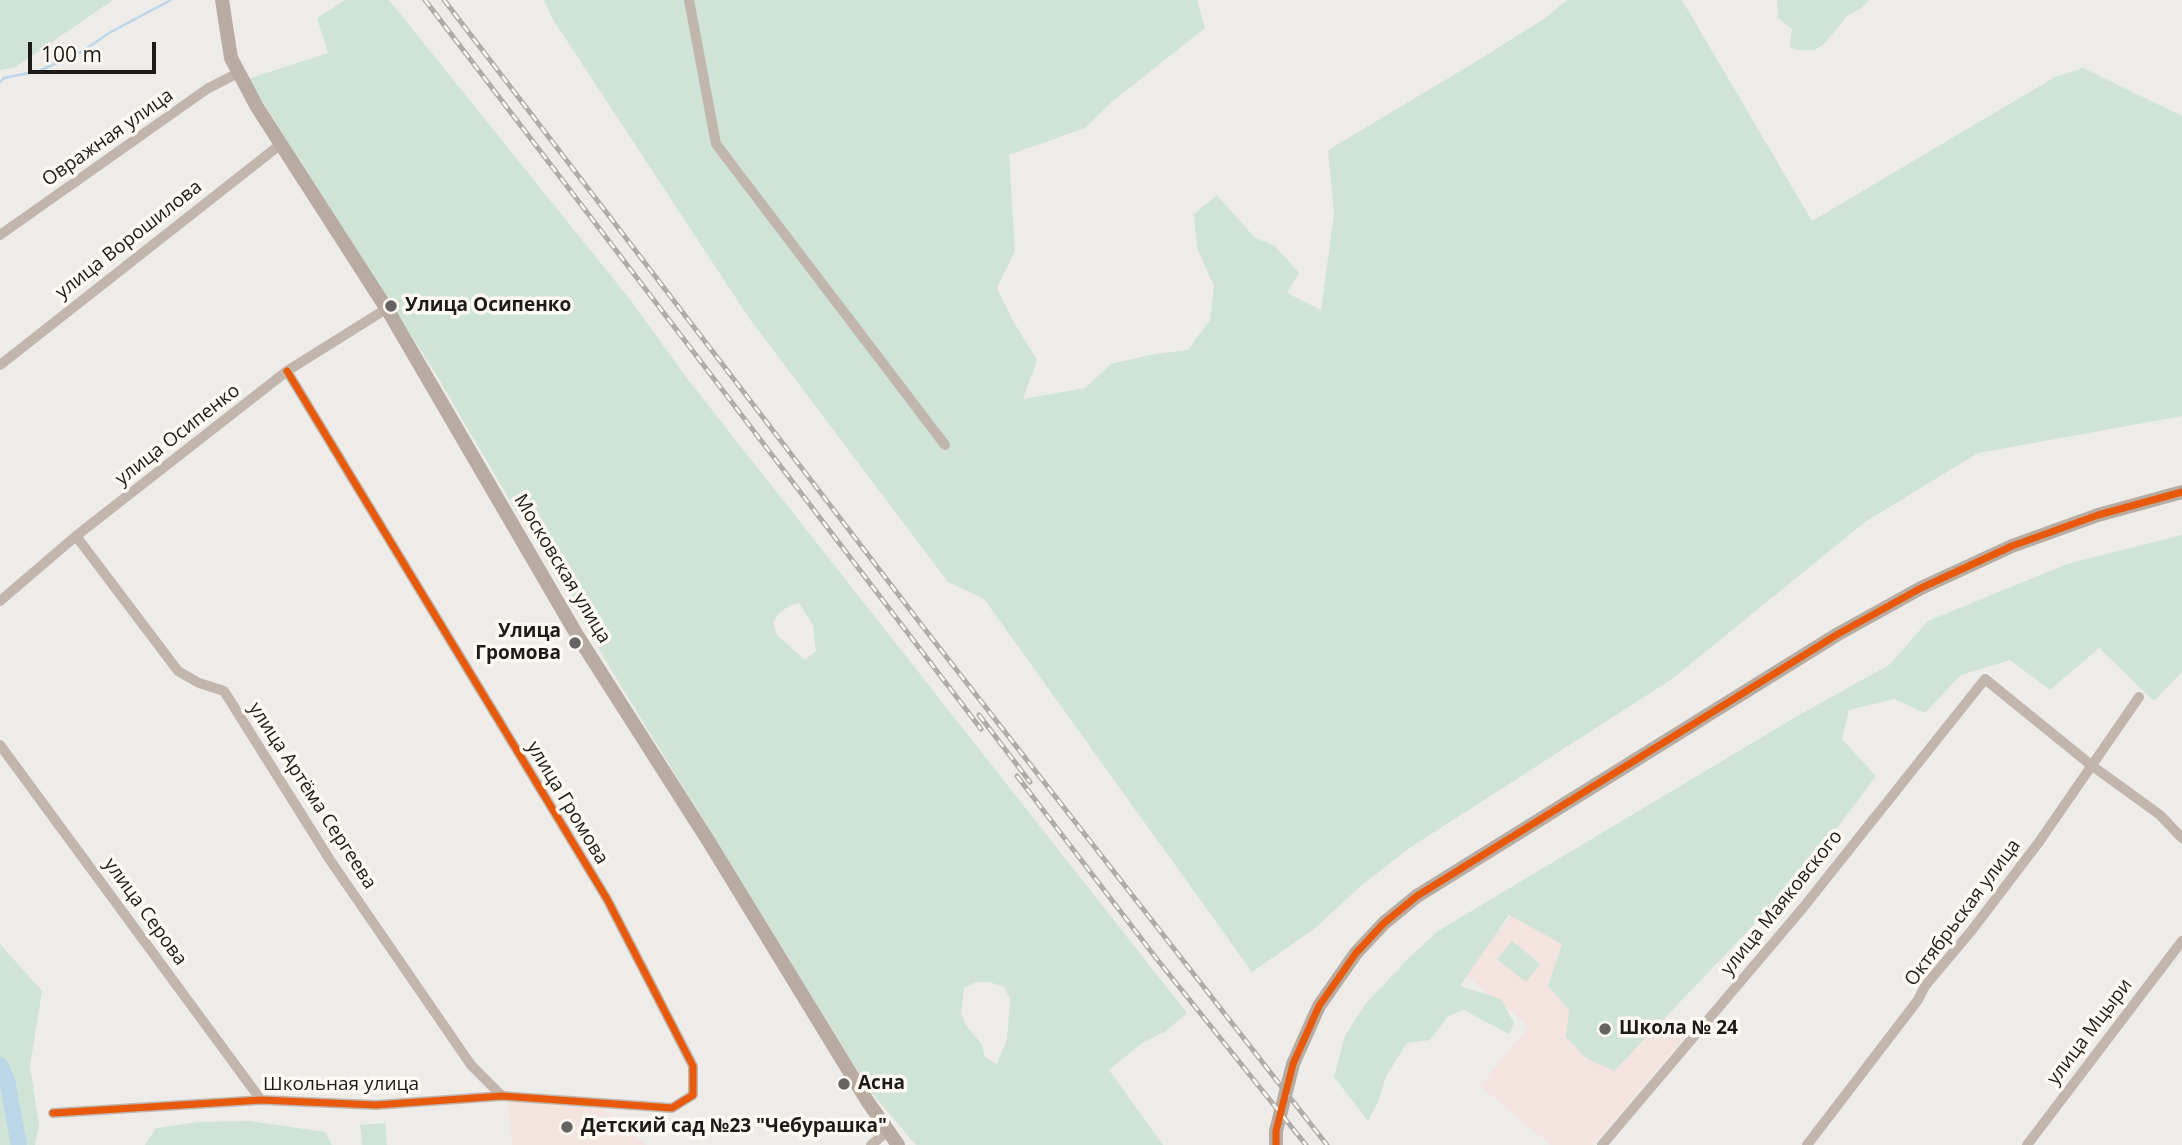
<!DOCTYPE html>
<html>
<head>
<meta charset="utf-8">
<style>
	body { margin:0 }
	#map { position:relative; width:2182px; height:1145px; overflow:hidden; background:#eeece9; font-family:"Open Sans",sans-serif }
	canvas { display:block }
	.scale { position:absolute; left:28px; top:42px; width:128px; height:32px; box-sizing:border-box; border:4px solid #1d1b19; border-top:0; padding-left:9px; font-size:21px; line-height:24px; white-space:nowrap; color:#1d1b19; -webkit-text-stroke:5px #fefaf3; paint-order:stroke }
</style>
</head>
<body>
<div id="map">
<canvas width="2182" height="1145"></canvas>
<div class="scale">100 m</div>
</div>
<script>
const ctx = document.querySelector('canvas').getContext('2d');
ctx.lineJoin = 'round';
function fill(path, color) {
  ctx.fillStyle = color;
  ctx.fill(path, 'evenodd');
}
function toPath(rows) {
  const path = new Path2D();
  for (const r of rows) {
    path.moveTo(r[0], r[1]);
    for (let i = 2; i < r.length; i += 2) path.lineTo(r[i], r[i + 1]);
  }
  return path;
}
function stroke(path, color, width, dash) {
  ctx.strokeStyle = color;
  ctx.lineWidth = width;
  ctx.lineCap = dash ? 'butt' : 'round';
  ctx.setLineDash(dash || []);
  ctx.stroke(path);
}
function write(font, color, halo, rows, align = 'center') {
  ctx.font = font + ' "Open Sans",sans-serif';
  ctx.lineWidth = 7;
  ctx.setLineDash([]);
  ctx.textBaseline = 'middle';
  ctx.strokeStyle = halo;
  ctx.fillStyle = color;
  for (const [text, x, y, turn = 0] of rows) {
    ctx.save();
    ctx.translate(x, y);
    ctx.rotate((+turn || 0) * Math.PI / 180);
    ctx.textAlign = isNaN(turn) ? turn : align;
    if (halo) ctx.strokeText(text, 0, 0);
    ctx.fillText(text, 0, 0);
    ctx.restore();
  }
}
const education = toPath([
	[1516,910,1688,1033,1593,1145,1551,1145,1480,1086,1529,1026,1464,974],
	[508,1101,603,1109,646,1145,512,1145]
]);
const green = toPath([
	[0,0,113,0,14,68,0,70],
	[345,0,389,0,632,302,686,377,1187,1013,1166,1031,1142,1043,1109,1070,1163,1145,916,1145,870,1091,618,681,539,548,551,538,539,516,522,521,437,376,248,79,328,53,317,18],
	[799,603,813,625,816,651,805,660,777,635,773,622,780,612,791,605],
	[976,982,989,982,1004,987,1010,999,1007,1039,997,1064,985,1057,982,1045,966,1025,961,1013,964,988],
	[544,0,1197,0,1205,28,1113,101,1085,128,1009,155,1015,251,997,288,1013,321,1037,360,1023,399,1085,388,1111,364,1154,354,1188,350,1210,320,1214,286,1197,248,1194,214,1217,195,1255,238,1275,246,1299,273,1287,293,1321,310,1334,214,1328,150,1472,64,1544,19,1567,0,1682,0,1812,221,2055,77,2083,68,2182,116,2182,416,1978,453,1865,522,1672,679,1411,847,1363,884,1314,929,1252,972,984,599,948,582,749,318,552,18],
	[1777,0,1869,0,1862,8,1847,16,1824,44,1815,50,1797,50,1790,47,1792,29,1778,18],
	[2182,535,2182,672,2154,701,2099,648,2050,690,2010,660,1961,675,1925,713,1894,699,1849,710,1842,739,1876,776,1816,856,1743,936,1614,1071,1586,1058,1566,1037,1569,1010,1548,986,1562,944,1509,915,1460,986,1501,999,1514,1023,1509,1034,1464,1010,1448,1016,1430,1040,1407,1043,1386,1076,1378,1102,1368,1121,1334,1077,1345,1036,1366,1003,1411,956,1438,931,1799,715,1889,665,1928,621,2067,564],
	[1512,941,1540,964,1526,982,1497,959],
	[0,944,42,991,30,1066,39,1125,35,1145,0,1145],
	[250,1121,325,1132,332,1145,145,1145,156,1128,199,1122],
	[385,1123,387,1145,362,1145,360,1125]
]);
const stream = toPath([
	[0,82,4,78,39,71,83,51,109,33,171,0]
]);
const river = toPath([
	[0,1065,7,1080,19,1145]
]);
const street = toPath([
	[689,0,716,144,945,445],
	[0,235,207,89,238,73],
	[0,365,281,144],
	[76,536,178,671,199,683,224,691,330,860,471,1065,502,1096],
	[0,601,76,536,287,371,386,309],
	[0,745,261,1100],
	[53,1113,261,1100,376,1105,502,1096,672,1108,693,1095,693,1066,607,899,287,371],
	[871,1145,888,1131],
	[1602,1145,1802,909,1985,679,2091,765,2160,815,2182,838],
	[1807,1145,1918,1000,1925,986,1972,930,2039,842,2139,697],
	[2027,1145,2182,941]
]);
const secondary = toPath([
	[222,0,231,58,257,107,390,314,577,635,709,842,868,1102,898,1145],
	[1276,1145,1276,1131,1293,1064,1319,1006,1356,953,1384,923,1417,896,1838,634,1921,588,2012,546,2098,515,2182,492]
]);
const rail = toPath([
	[425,0,981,729],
	[444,0,927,632,1327,1145],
	[979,715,1030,782],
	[1017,776,1156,958,1306,1145]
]);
const cycleway = toPath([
	[53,1113,261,1100,376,1105,502,1096,672,1108,693,1095,693,1066,607,899,287,371],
	[1276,1145,1276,1131,1293,1064,1319,1006,1356,953,1384,923,1417,896,1838,634,1921,588,2012,546,2098,515,2182,492]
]);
const markers = [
	[391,306,7,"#666462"],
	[575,643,7,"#666462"],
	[1605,1029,7,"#666462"],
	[844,1084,7,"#666462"],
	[567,1127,7,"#666462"]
];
const streetNames = [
	["Овражная улица",108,138,-35],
	["улица Ворошилова",129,240,-38],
	["улица Осипенко",178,435,-38],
	["Московская улица",562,569,59],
	["улица Артёма Сергеева",312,796,57],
	["улица Громова",567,803,59],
	["улица Маяковского",1782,903,-51],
	["улица Серова",145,912,54],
	["Октябрьская улица",1963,913,-53],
	["улица Мцыри",2090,1032,-53],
	["Школьная улица",341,1085]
];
const poiNames = [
	["Улица Осипенко",405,306],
	["Улица",561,632,"right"],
	["Громова",561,654,"right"],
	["Школа № 24",1619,1029],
	["Асна",858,1084],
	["Детский сад №23 \"Чебурашка\"",581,1127]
];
fill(education, '#f3e4e0');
fill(green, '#cfe3d7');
stroke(stream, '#bad6e7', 2.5);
stroke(river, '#bad6e7', 16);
stroke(street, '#c0b6ae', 10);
stroke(secondary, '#b8aba2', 14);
stroke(rail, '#b0aba6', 5);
stroke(rail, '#fefaf3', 2.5, [8]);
stroke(cycleway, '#e8590c', 7);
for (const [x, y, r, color] of markers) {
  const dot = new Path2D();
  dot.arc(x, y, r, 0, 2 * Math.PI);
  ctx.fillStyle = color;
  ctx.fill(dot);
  stroke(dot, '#fefaf3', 2.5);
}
write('19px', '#1d1b19', '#fefaf3', streetNames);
write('bold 19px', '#1d1b19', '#fefaf3', poiNames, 'left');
</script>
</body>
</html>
